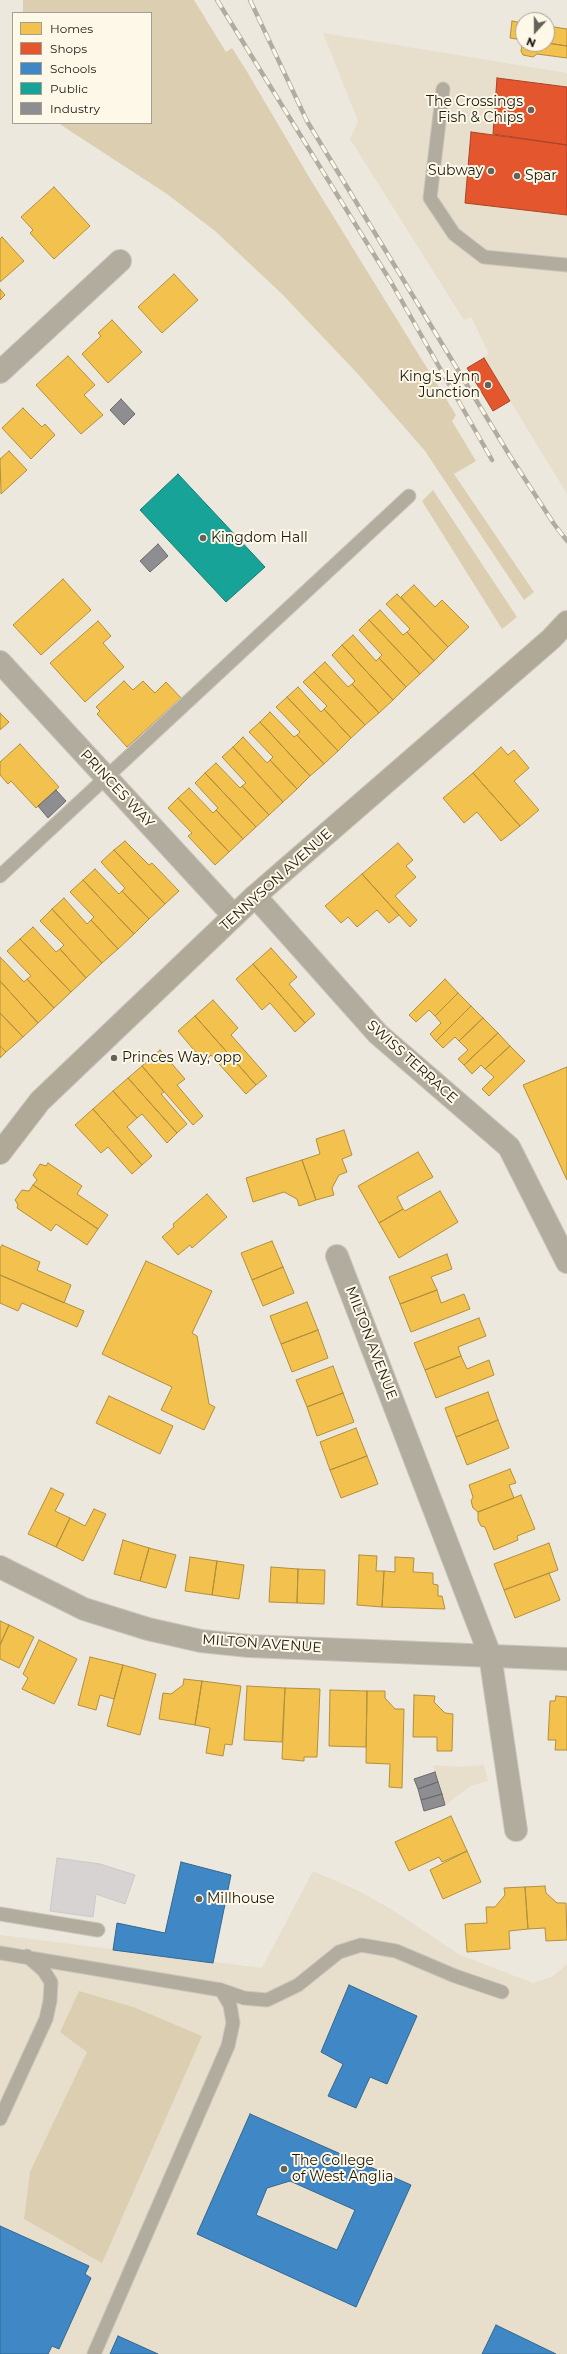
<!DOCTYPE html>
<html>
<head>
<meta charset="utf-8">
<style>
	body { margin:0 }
	#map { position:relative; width:567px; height:2354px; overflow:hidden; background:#ede8dd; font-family:Montserrat,sans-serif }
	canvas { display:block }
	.legend { position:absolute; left:12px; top:12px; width:140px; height:112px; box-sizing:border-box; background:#fef8e8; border:1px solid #a49f93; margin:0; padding:5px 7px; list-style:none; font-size:12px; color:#1c1a13 }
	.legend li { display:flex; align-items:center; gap:8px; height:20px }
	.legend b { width:20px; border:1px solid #a49f93 }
	.north { position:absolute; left:515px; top:12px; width:40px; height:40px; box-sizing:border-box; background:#fef8e8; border:1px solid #a49f93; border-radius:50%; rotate:201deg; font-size:11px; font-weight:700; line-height:16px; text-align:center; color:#1c1a13 }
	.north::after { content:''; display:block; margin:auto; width:14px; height:18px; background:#65625a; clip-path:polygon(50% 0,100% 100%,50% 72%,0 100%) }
</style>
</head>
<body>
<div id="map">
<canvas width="567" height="2354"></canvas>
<ul class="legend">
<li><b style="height:11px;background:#f2c14e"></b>Homes</li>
<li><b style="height:11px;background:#e4572e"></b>Shops</li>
<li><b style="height:11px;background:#3f88c5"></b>Schools</li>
<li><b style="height:11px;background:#17a398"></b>Public</li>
<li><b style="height:11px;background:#8d8d92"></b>Industry</li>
</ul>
<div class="north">N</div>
</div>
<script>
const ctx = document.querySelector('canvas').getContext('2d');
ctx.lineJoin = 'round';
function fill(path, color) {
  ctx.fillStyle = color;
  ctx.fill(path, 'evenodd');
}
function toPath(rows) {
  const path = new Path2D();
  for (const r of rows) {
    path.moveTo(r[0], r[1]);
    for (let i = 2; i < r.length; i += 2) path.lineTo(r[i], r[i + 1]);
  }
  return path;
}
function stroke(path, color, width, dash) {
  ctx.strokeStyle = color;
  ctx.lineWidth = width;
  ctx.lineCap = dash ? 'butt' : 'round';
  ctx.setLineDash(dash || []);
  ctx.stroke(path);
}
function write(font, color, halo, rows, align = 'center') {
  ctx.font = font + ' Montserrat,sans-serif';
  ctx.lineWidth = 4;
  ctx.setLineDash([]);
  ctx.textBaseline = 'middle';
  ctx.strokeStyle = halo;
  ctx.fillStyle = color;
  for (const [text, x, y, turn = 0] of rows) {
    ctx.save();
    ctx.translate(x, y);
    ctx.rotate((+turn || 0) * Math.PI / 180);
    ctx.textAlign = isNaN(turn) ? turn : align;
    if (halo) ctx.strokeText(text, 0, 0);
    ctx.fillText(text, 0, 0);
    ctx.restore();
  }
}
const built = toPath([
	[323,33,567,73,567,494,484,358,489,354,471,317,464,320,350,139,358,121],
	[437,1765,457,1767,484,1765,488,1781,471,1786,445,1805,433,1766],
	[313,1871,361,1892,394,1911,460,1955,533,1983,552,1977,567,1964,567,2354,0,2354,0,1935,262,1968]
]);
const green = toPath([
	[23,0,194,0,226,52,232,48,246,70,312,182,456,415,452,421,476,461,454,474,534,592,524,600,425,451,357,373,282,294,215,231,167,194,58,123,151,123,151,13,23,13],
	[433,490,517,617,502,629,422,501],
	[79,1991,133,2007,202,2036,102,2263,24,2219,30,2172,87,2052,60,2032]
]);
const homes = toPath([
	[512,21,523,23,523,40,510,38,512,21],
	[547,26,567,29,567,46,547,43,547,26],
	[523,40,523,44,547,43,567,46,567,58,537,54,533,57,523,55,521,51,523,40],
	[54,187,90,226,54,259,30,233,33,230,21,217,54,187],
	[2,237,24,261,0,282,0,239,2,237],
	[174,274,198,300,162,333,138,307,174,274],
	[0,289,5,295,0,300,0,289],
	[112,320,142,352,108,383,82,354,101,336,98,333,112,320],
	[68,356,95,385,84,395,103,415,81,434,36,385,68,356],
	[23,408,42,427,45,424,55,435,31,459,2,428,23,408],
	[9,451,27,470,1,494,0,459,9,451],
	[63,579,91,610,41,655,13,625,63,579],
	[414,585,435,607,442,600,469,627,448,647,401,597,414,585],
	[397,594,448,647,434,661,407,632,410,629,386,604,397,594],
	[380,610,403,635,407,632,434,661,420,674,369,620,380,610],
	[369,620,420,674,406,687,379,658,382,655,359,630,369,620],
	[98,621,111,636,103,643,124,667,85,702,50,663,98,621],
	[353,635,376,661,379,658,406,687,393,700,342,645,353,635],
	[342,645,393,700,379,713,352,684,355,681,332,655,342,645],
	[325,662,348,687,352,684,379,713,365,725,314,672,325,662],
	[314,672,365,725,351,738,324,709,327,706,303,682,314,672],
	[124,681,133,690,143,681,155,693,166,682,181,698,127,747,97,714,100,711,96,707,124,681],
	[298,687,321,712,324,709,351,738,338,751,287,697,298,687],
	[287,697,338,751,324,764,297,735,300,732,276,707,287,697],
	[270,712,294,737,297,735,324,764,310,776,260,722,270,712],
	[0,713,9,722,0,730,0,713],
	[260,722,310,776,297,789,270,760,273,757,249,732,260,722],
	[243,737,267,763,270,760,297,789,283,802,233,747,243,737],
	[20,744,59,787,36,808,11,781,8,784,0,775,0,762,20,744],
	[233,747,283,802,269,815,242,786,246,783,222,757,233,747],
	[501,747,508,755,514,750,529,768,514,781,539,810,520,826,473,773,501,747],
	[216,763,240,788,242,786,269,815,256,827,205,773,216,763],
	[205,773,256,827,243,839,216,810,218,808,195,783,205,773],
	[473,773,520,826,501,841,477,812,464,823,443,798,473,773],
	[189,788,213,813,216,810,243,839,229,852,178,798,189,788],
	[178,798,229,852,215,865,188,836,192,833,168,808,178,798],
	[125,841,149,865,152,863,179,891,165,904,114,850,125,841],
	[398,843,413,860,406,866,416,877,395,896,417,920,410,927,362,874,398,843],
	[114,850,165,904,149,919,122,891,125,888,101,862,114,850],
	[95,869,119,894,122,891,149,919,134,934,83,880,95,869],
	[362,874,399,915,389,923,377,910,357,927,348,917,341,923,325,906,362,874],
	[83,880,134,934,118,949,91,920,94,917,70,892,83,880],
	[64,898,87,924,91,920,118,949,102,963,52,909,64,898],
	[52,909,102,963,86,978,60,949,64,945,40,921,52,909],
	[33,927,56,952,60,949,86,978,71,992,20,939,33,927],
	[20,939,71,992,54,1008,27,979,31,976,7,951,20,939],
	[271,948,297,977,289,984,315,1014,305,1023,253,964,271,948],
	[0,957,24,982,27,979,54,1008,38,1023,0,981,0,957],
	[253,964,305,1023,295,1032,270,1003,262,1010,236,979,253,964],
	[445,979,458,993,435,1016,429,1010,416,1022,409,1015,445,979],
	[0,981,38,1023,23,1037,0,1013,0,981],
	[458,993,471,1006,436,1041,430,1034,441,1023,435,1016,458,993],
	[213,1000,238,1028,231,1035,267,1076,256,1085,195,1016,213,1000],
	[471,1006,483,1018,459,1041,455,1037,443,1048,436,1041,471,1006],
	[0,1013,23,1037,6,1052,0,1046,0,1013],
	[195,1016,256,1085,246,1094,211,1055,204,1062,178,1031,195,1016],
	[483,1018,498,1033,464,1065,458,1059,468,1050,459,1041,483,1018],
	[498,1033,510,1046,485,1069,481,1065,472,1074,464,1065,498,1033],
	[0,1046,6,1052,0,1058,0,1046],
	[510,1046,525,1061,489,1096,482,1089,494,1077,485,1069,510,1046],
	[160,1050,185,1079,177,1085,203,1116,193,1125,142,1066,160,1050],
	[142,1066,164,1092,161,1094,187,1124,177,1133,128,1078,142,1066],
	[567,1067,567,1180,523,1085,567,1067],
	[128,1078,177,1133,167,1143,142,1114,137,1118,113,1091,128,1078],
	[113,1091,137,1118,127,1127,152,1156,142,1165,93,1109,113,1091],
	[93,1109,142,1165,132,1174,108,1147,101,1153,75,1125,93,1109],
	[344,1130,352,1155,342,1159,347,1172,339,1175,332,1188,334,1195,316,1200,302,1160,320,1154,316,1139,344,1130],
	[418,1152,433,1177,397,1197,403,1209,379,1223,358,1186,418,1152],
	[302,1160,316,1200,299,1206,297,1199,284,1192,253,1202,246,1178,302,1160],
	[48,1163,82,1186,77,1194,108,1215,98,1229,33,1185,37,1180,33,1175,40,1164,46,1166,48,1163],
	[33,1185,98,1229,87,1245,56,1224,51,1231,17,1208,18,1205,15,1200,22,1190,29,1191,33,1185],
	[440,1191,458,1222,399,1258,379,1223,403,1209,405,1211,440,1191],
	[207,1194,227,1217,192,1248,190,1245,178,1255,162,1237,174,1227,173,1224,207,1194],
	[272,1241,283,1267,252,1280,241,1253,272,1241],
	[2,1245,40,1262,37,1270,71,1285,64,1303,0,1275,0,1248,2,1245],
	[447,1254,452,1269,431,1277,437,1290,400,1304,389,1277,447,1254],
	[146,1261,212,1291,192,1333,197,1336,209,1404,215,1407,204,1430,161,1410,172,1387,102,1354,146,1261],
	[283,1267,294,1293,263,1306,252,1280,283,1267],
	[0,1275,84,1311,77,1327,22,1303,18,1311,0,1303,0,1275],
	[437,1290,441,1303,464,1294,470,1309,411,1332,400,1304,437,1290],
	[307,1302,318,1330,281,1344,270,1316,307,1302],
	[479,1318,486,1336,458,1347,461,1356,425,1370,414,1343,479,1318],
	[318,1330,328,1358,292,1372,281,1344,318,1330],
	[461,1356,467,1369,489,1360,494,1375,436,1398,425,1370,461,1356],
	[333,1366,343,1393,307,1407,296,1380,333,1366],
	[488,1392,498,1420,456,1437,445,1408,488,1392],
	[343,1393,354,1422,317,1436,307,1407,343,1393],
	[109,1396,173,1426,160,1454,96,1423,109,1396],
	[498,1420,509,1448,467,1465,456,1437,498,1420],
	[356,1428,367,1456,330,1470,320,1442,356,1428],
	[367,1456,378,1484,341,1498,330,1470,367,1456],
	[510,1469,516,1483,509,1485,514,1498,478,1512,473,1508,471,1501,473,1497,469,1485,510,1469],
	[51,1488,64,1494,55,1511,70,1518,56,1547,28,1534,51,1488],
	[521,1495,535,1529,517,1536,518,1540,494,1550,485,1527,481,1526,478,1520,478,1512,521,1495],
	[94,1509,106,1514,83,1561,56,1547,70,1518,85,1526,94,1509],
	[123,1540,149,1548,140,1581,114,1574,123,1540],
	[549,1543,558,1570,504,1590,494,1564,549,1543],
	[149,1548,176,1555,166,1588,140,1581,149,1548],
	[359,1555,377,1556,376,1571,384,1571,382,1607,357,1605,359,1555],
	[190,1557,217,1561,212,1595,185,1591,190,1557],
	[395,1557,414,1558,413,1572,433,1573,433,1584,438,1585,438,1596,442,1596,445,1609,382,1607,384,1571,395,1572,395,1557],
	[217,1561,244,1565,239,1599,212,1595,217,1561],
	[271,1567,298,1569,297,1603,269,1602,271,1567],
	[298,1569,325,1570,324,1604,297,1603,298,1569],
	[549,1573,560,1600,515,1618,504,1590,549,1573],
	[0,1621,9,1625,0,1645,0,1621],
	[9,1625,34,1637,19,1668,0,1659,0,1645,9,1625],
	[39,1640,77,1659,54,1704,22,1689,28,1678,23,1674,39,1640],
	[90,1657,123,1665,114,1699,100,1695,96,1710,78,1705,90,1657],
	[123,1665,156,1674,140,1735,107,1726,123,1665],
	[184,1679,202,1681,195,1725,159,1719,163,1693,171,1694,183,1685,184,1679],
	[202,1681,241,1686,232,1745,225,1744,223,1756,206,1753,210,1728,195,1725,202,1681],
	[247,1686,285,1688,282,1742,244,1740,247,1686],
	[285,1688,320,1689,317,1757,304,1757,304,1761,282,1759,285,1688],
	[330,1690,367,1691,366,1747,329,1746,330,1690],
	[367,1691,385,1691,385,1698,395,1709,404,1709,402,1788,389,1787,390,1764,366,1763,367,1691],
	[414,1695,435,1696,434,1702,445,1713,453,1714,452,1751,437,1751,437,1737,413,1737,414,1695],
	[556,1696,567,1697,567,1750,555,1750,556,1740,548,1740,550,1701,555,1701,556,1696],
	[451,1816,467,1851,442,1862,439,1857,409,1871,395,1842,451,1816],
	[467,1851,481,1882,443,1899,430,1870,467,1851],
	[545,1886,546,1893,557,1903,566,1903,567,1940,546,1941,545,1928,528,1929,525,1887,545,1886],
	[525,1887,528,1929,509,1931,510,1949,467,1952,465,1924,487,1923,486,1907,495,1907,505,1895,504,1888,525,1887]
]);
const shops = toPath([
	[497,78,567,87,567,145,493,134,497,78],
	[471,132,567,145,567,215,465,203,471,132],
	[484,358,510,401,493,411,467,368,484,358]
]);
const schools = toPath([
	[181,1862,231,1875,213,1963,113,1950,117,1923,165,1933,181,1862],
	[349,1985,417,2016,387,2084,370,2077,356,2108,328,2096,343,2064,321,2052,349,1985],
	[250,2114,411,2185,356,2307,197,2234,250,2114],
	[290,2181,355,2210,337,2250,256,2215,267,2188,290,2181],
	[0,2226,89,2266,85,2274,91,2278,59,2349,52,2346,48,2354,0,2354,0,2226],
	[496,2325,556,2354,482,2354,496,2325],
	[118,2336,158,2354,110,2354,118,2336]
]);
const public = toPath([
	[178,474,265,567,226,602,140,510,178,474]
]);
const industry = toPath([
	[121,399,135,414,124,425,110,410,121,399],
	[158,544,168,556,150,572,140,561,158,544],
	[56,790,66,801,48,818,38,806,56,790],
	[435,1772,438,1782,418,1789,414,1779,435,1772],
	[438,1782,442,1794,421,1800,418,1789,438,1782],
	[442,1794,445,1805,424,1811,421,1800,442,1794]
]);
const building = toPath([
	[57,1858,100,1864,135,1875,125,1904,96,1894,93,1917,50,1911,57,1858]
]);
const service = toPath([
	[443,89,430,198,454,234,484,257,567,265],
	[0,876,409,496],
	[0,1914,98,1930],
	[0,1953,221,1990,244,1998,267,2000,298,1985,339,1952,361,1945,396,1951,455,1976,502,1992],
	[0,2119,46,2019,50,2001,51,1982,44,1971,27,1956],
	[94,2354,228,2046,233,2023,230,2005,221,1990]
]);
const minor = toPath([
	[0,372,120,261],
	[0,662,234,916],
	[255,896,378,1034,509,1147,567,1262],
	[337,1256,490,1655,516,1830],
	[0,1567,84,1609,148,1629,201,1641,249,1646,567,1659]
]);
const secondary = toPath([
	[0,1153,40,1101,255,896,551,639,567,622]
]);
const rail = toPath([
	[217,0,391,282,492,460],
	[250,0,307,121,510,456,554,524,567,541]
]);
const markers = [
	[531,110,4,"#65625a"],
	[491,171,4,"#65625a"],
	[517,176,4,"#65625a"],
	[488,385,4,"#65625a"],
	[203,538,4,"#65625a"],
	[114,1058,4,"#65625a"],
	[199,1899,4,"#65625a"],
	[284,2169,4,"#65625a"]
];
const poiNames = [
	["The Crossings",523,102,"right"],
	["Fish & Chips",523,118,"right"],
	["Subway",483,171,"right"],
	["Spar",525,176],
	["King's Lynn",480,377,"right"],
	["Junction",480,393,"right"],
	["Kingdom Hall",211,538],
	["Princes Way, opp",122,1058],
	["Millhouse",207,1899],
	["The College",292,2161],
	["of West Anglia",292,2177]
];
const streetNames = [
	["PRINCES WAY",117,789,47],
	["TENNYSON AVENUE",276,880,-42],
	["SWISS TERRACE",412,1062,42],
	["MILTON AVENUE",371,1343,69],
	["MILTON AVENUE",262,1644,4]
];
fill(built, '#e7decb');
fill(green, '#dccfb1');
fill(homes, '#f2c14e');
stroke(homes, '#b28f3c', 1);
fill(shops, '#e4572e');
stroke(shops, '#a84526', 1);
fill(schools, '#3f88c5');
stroke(schools, '#346790', 1);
fill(public, '#17a398');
stroke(public, '#187a70', 1);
fill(industry, '#8d8d92');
stroke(industry, '#6b6a6c', 1);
fill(building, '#d7d3d2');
stroke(building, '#cbc8c6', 1);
stroke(service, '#cac6be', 15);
stroke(minor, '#cac6be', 24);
stroke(secondary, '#cac6be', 24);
stroke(service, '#b2ac9e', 13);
stroke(minor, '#b2ac9e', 22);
stroke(secondary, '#b1a998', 22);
stroke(rail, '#b1aca1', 4.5);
stroke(rail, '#fef8e8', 3, [9]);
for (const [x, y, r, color] of markers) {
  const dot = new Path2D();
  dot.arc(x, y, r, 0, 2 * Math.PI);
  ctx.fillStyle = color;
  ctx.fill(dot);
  stroke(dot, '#fef8e8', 1.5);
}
write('14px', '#1c1a13', '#fef8e8', poiNames, 'left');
write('14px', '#1c1a13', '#fef8e8', streetNames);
</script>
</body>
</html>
